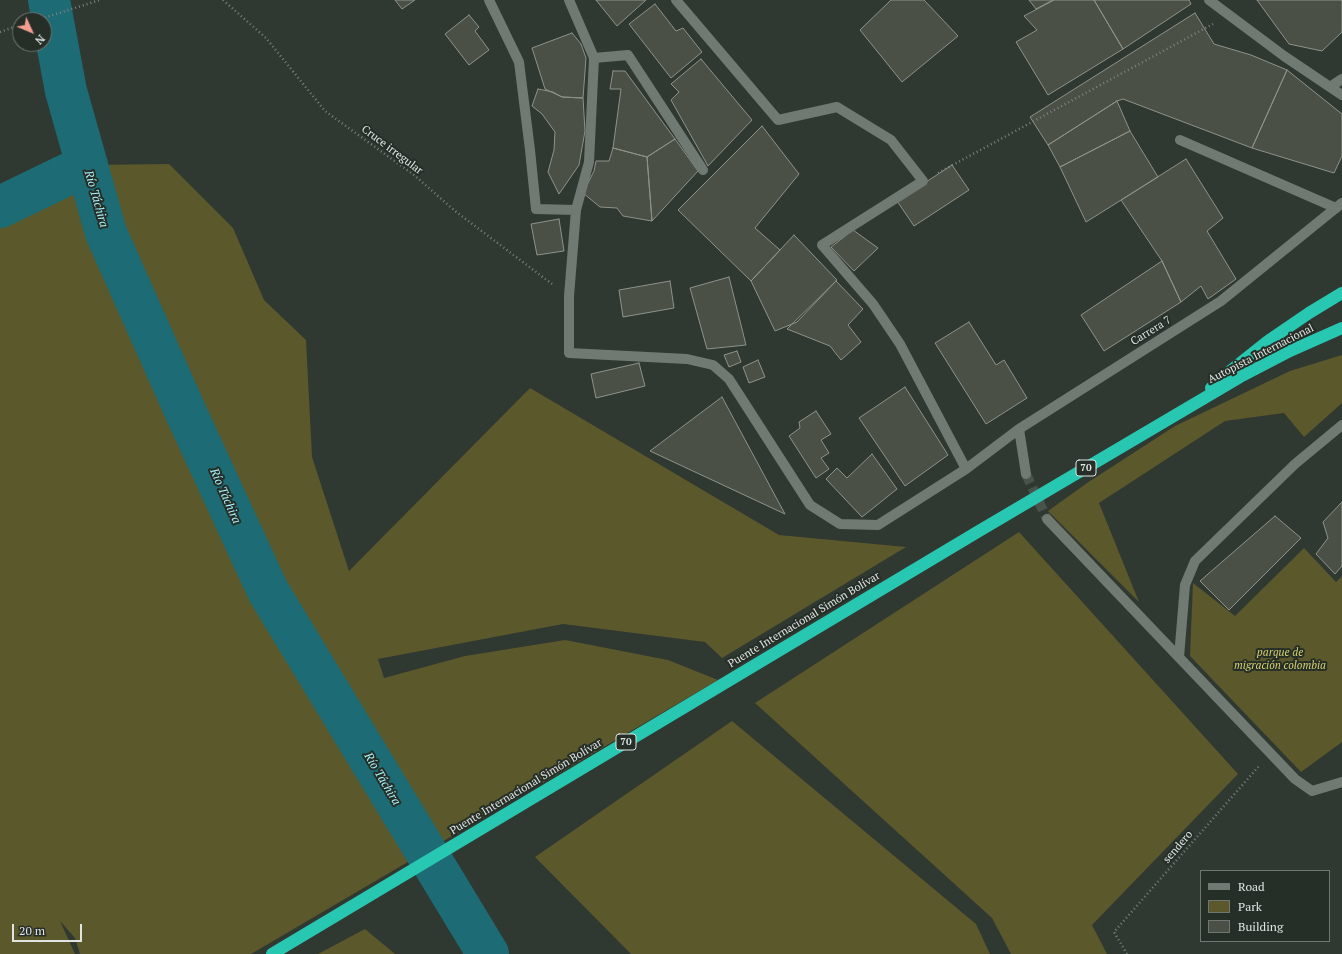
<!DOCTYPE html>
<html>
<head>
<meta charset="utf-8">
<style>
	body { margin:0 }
	#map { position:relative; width:1342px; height:954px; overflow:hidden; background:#303832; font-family:"PT Serif",serif }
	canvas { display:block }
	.legend { position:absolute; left:1200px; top:870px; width:130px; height:72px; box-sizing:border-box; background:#262e28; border:1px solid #707772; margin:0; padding:5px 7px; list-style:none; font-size:12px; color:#e0e5e2 }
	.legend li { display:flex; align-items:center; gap:8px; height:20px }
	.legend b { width:20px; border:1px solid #707772 }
	.north { position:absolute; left:12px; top:12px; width:40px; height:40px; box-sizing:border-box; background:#262e28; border:1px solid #707772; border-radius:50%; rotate:134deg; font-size:11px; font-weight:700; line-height:16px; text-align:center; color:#e0e5e2 }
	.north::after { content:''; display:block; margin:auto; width:14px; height:18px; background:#f59d8e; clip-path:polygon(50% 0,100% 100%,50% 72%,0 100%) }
	.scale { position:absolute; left:12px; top:924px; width:70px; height:18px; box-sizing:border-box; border:2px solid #e0e5e2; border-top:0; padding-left:5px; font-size:12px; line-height:14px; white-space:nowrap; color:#e0e5e2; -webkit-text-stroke:3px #262e28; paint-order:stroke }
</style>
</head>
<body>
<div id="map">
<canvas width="1342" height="954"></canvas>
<ul class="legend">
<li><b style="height:5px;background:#707a73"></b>Road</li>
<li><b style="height:11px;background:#5b582b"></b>Park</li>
<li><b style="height:11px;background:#4b5047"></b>Building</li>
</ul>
<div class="north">N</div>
<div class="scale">20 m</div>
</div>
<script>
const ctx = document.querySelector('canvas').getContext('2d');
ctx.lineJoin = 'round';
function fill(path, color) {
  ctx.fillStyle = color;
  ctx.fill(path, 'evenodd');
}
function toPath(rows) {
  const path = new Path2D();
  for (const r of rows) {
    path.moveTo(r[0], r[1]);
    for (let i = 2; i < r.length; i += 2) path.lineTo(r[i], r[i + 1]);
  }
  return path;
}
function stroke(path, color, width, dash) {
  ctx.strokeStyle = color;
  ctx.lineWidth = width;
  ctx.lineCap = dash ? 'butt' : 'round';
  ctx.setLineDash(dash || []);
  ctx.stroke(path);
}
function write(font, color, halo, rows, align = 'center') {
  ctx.font = font + ' "PT Serif",serif';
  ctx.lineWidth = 4;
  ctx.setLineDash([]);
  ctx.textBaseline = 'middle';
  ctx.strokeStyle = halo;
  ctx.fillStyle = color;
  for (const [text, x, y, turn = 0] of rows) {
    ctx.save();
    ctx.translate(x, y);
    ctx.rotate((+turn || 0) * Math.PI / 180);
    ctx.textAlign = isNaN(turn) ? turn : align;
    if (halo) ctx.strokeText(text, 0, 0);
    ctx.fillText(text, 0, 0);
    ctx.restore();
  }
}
const green = toPath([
	[169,164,233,228,264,300,306,340,312,457,349,571,530,388,779,535,906,547,722,658,705,642,563,624,378,659,384,678,465,656,565,640,668,660,718,680,251,954,80,954,75,938,60,921,75,954,0,954,0,206,87,165],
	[1342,355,1342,403,1304,437,1284,413,1225,421,1099,503,1139,602,1048,511,1087,483,1175,426,1290,371],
	[1019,532,1238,774,1092,925,1107,954,1011,954,992,918,755,703],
	[1304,548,1336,582,1342,576,1342,742,1301,772,1190,656,1193,583,1235,616],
	[732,721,976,924,990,954,631,954,535,857],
	[365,929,395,954,318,954]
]);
const river = toPath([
	[49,0,66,91,106,233,187,415,268,591,488,954],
	[0,207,87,165]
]);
const building = toPath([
	[395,0,415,0,402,9,395,0],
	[596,0,646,0,617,26,596,0],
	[891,0,924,0,958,36,902,82,860,30,891,0],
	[1029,0,1053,0,1036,9,1029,0],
	[1054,0,1094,0,1123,49,1048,95,1016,42,1037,30,1024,16,1054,0],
	[1094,0,1189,0,1191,4,1123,49,1094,0],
	[1257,0,1342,0,1342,32,1322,51,1289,44,1257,0],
	[655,4,676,31,683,28,702,52,671,78,629,24,655,4],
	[1195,13,1214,44,1251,55,1287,70,1252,148,1123,99,1117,101,1048,145,1030,117,1195,13],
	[469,15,479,27,475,31,489,50,469,65,445,34,469,15],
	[572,33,581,44,586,58,583,98,562,97,545,89,532,48,572,33],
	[701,59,752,120,708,166,671,100,679,92,671,84,701,59],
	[1287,70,1342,114,1342,156,1334,173,1252,148,1287,70],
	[613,71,625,71,675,139,647,157,613,148,621,89,610,89,613,71],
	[538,89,553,92,562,97,583,98,585,131,579,165,559,194,548,172,554,150,555,132,542,114,532,106,538,89],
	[1117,101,1130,131,1060,167,1048,145,1117,101],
	[762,126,799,174,755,228,780,250,751,281,678,210,762,126],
	[1130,131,1158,177,1086,222,1060,167,1130,131],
	[675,139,698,171,652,221,647,157,675,139],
	[613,148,647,157,652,221,623,216,617,208,600,207,583,193,594,171,596,161,609,161,613,148],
	[1186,159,1223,218,1207,231,1236,279,1208,299,1201,286,1181,302,1162,261,1121,200,1186,159],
	[952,165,969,190,914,226,897,201,952,165],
	[559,219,564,251,537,255,531,224,559,219],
	[853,230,878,248,854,271,831,247,853,230],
	[794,235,837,280,797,322,775,331,751,281,794,235],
	[1162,261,1181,302,1104,351,1081,315,1162,261],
	[729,277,746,345,707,349,690,288,729,277],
	[670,281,674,308,623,317,619,290,670,281],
	[836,281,863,309,848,325,861,342,841,360,830,346,787,329,836,281],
	[969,322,996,365,1004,360,1027,398,986,424,935,343,969,322],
	[737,351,741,362,729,367,724,355,737,351],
	[758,360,765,377,749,383,743,367,758,360],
	[639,363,645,386,596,398,591,374,639,363],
	[905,387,948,455,905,486,859,418,905,387],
	[722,397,785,514,650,451,722,397],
	[816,411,831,434,821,440,829,453,821,458,829,469,816,478,789,436,800,428,799,422,816,411],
	[872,454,897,489,862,517,826,479,837,468,847,478,872,454],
	[1342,502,1342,566,1335,574,1316,554,1328,538,1323,522,1342,502],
	[1275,516,1301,538,1229,610,1200,581,1275,516]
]);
const streetTunnel = toPath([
	[1026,474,1047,519]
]);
const path = toPath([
	[223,0,266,38,325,111,414,175,455,211,552,284],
	[37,20,100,0],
	[0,32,20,25],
	[938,173,1213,24],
	[1127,954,1114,932,1259,766]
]);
const lane = toPath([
	[594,58,628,55,703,170],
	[1180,140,1336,208],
	[1179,657,1185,585,1195,561,1295,464,1342,425]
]);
const street = toPath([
	[489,0,519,62,530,150,536,209,576,210],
	[569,0,594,58,589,162,576,210,569,296,569,353,687,359,713,365,729,379,810,505,840,524,878,525,966,469,1019,429,1221,301,1342,203],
	[676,0,778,120,837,107,891,140,923,181,822,245,873,304,900,344,966,469],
	[1209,0,1284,56,1342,95],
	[1330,87,1342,79],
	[1019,429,1026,474],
	[1047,519,1295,779,1312,791,1342,782]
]);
const highway = toPath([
	[1211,388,1229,372,1268,341,1309,313,1342,293],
	[272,954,979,531,1240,377,1290,351,1342,328]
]);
const shields = [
	[1086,468,20],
	[626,742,20]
];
const shieldNames = [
	["70",1086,468],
	["70",626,742]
];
const streetNames = [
	["Cruce irregular",392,150,37],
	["Carrera 7",1151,331,-32],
	["Autopista Internacional",1261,354,-27],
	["Puente Internacional Simón Bolívar",804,620,-31],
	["Puente Internacional Simón Bolívar",526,787,-31],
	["sendero",1178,847,-49]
];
const parkNames = [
	["parque de",1280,653],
	["migración colombia",1280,666]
];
const waterNames = [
	["Río Táchira",96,199,74],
	["Río Táchira",225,496,66],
	["Río Táchira",382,779,59]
];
fill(green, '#5b582b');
stroke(river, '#1d6b74', 42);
fill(building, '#4b5047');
stroke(building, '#8e938a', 1);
stroke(streetTunnel, '#4a524c', 10, [10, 5]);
stroke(path, '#7c837e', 2.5, [1, 3]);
stroke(lane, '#707a73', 10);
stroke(street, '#707a73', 10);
stroke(highway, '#28c7b2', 12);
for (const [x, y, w] of shields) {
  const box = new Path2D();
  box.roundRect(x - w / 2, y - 8, w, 16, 3);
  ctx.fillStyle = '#262e28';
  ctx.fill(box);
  stroke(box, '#e0e5e2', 1);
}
write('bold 10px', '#e0e5e2', null, shieldNames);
write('11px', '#e0e5e2', '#262e28', streetNames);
write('italic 11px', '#d7d16e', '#262e28', parkNames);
write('italic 12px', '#aaf3fc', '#262e28', waterNames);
</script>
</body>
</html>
